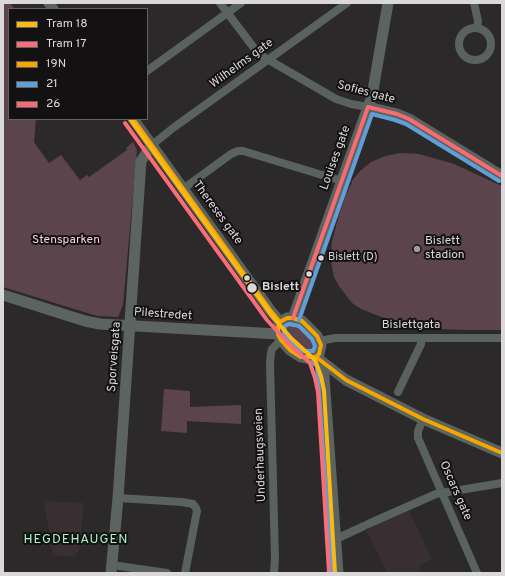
<!DOCTYPE html>
<html>
<head>
<meta charset="utf-8">
<style>
	body { margin:0 }
	#map { position:relative; width:505px; height:576px; overflow:hidden; background:#2c292a; font-family:Overpass,sans-serif }
	canvas { display:block }
	.frame { position:absolute; inset:0; border:4px solid #dbd8d9; pointer-events:none }
	.legend { position:absolute; left:8px; top:8px; width:140px; height:112px; box-sizing:border-box; background:#131112; border:1px solid #636162; margin:0; padding:5px 7px; list-style:none; font-size:12px; color:#dbd8d9 }
	.legend li { display:flex; align-items:center; gap:8px; height:20px }
	.legend b { width:20px; border:1px solid #636162 }
</style>
</head>
<body>
<div id="map">
<canvas width="505" height="576"></canvas>
<div class="frame"></div>
<ul class="legend">
<li><b style="height:5px;background:#fdb913"></b>Tram 18</li>
<li><b style="height:5px;background:#fb6c79"></b>Tram 17</li>
<li><b style="height:5px;background:#f7a600"></b>19N</li>
<li><b style="height:5px;background:#609ed7"></b>21</li>
<li><b style="height:5px;background:#f86b72"></b>26</li>
</ul>
</div>
<script>
const ctx = document.querySelector('canvas').getContext('2d');
ctx.lineJoin = 'round';
function fill(path, color) {
  ctx.fillStyle = color;
  ctx.fill(path, 'evenodd');
}
function toPath(rows) {
  const path = new Path2D();
  for (const r of rows) {
    if (r.length === 3) {
      path.moveTo(r[0] + r[2], r[1]);
      path.arc(r[0], r[1], r[2], 0, 2 * Math.PI);
      continue;
    }
    path.moveTo(r[0], r[1]);
    for (let i = 2; i < r.length; i += 2) path.lineTo(r[i], r[i + 1]);
  }
  return path;
}
function stroke(path, color, width, dash) {
  ctx.strokeStyle = color;
  ctx.lineWidth = width;
  ctx.lineCap = dash ? 'butt' : 'round';
  ctx.setLineDash(dash || []);
  ctx.stroke(path);
}
function write(font, color, halo, rows, align = 'center') {
  ctx.font = font + ' Overpass,sans-serif';
  ctx.lineWidth = 4;
  ctx.setLineDash([]);
  ctx.textBaseline = 'middle';
  ctx.strokeStyle = halo;
  ctx.fillStyle = color;
  for (const [text, x, y, turn = 0] of rows) {
    ctx.save();
    ctx.translate(x, y);
    ctx.rotate((+turn || 0) * Math.PI / 180);
    ctx.textAlign = isNaN(turn) ? turn : align;
    if (halo) ctx.strokeText(text, 0, 0);
    ctx.fillText(text, 0, 0);
    ctx.restore();
  }
}
const built = toPath([
	[44,501,84,503,79,552,76,552,75,557,53,555],
	[409,511,432,559,421,564,421,565,419,567,420,570,414,573,387,573,366,530,403,512,404,513]
]);
const green = toPath([
	[3,3,10,3,15,9,9,9,9,119,36,119,34,142,49,163,61,155,80,180,87,175,89,177,127,150,126,148,133,142,137,150,123,305,118,317,97,316,3,287],
	[400,153,419,154,454,164,502,186,502,330,466,330,441,329,411,325,389,320,361,309,352,303,339,286,334,277,332,267,331,257,332,241,339,215,346,194,352,183,351,182,360,171,371,162,385,156],
	[291,323,301,328,308,335,314,343,315,347,313,352,303,352,290,342,284,331,286,324],
	[164,389,190,391,190,407,241,405,241,424,187,421,187,433,161,431]
]);
const street = toPath([
	[220,3,257,52,262,56,336,99,351,104,368,107],
	[474,3,478,21,477,28],
	[475,44,16],
	[147,71,241,3],
	[152,145,173,128,347,3],
	[183,189,231,154,238,151,243,151,342,181],
	[320,341,335,338,502,338],
	[398,392,421,344,422,338],
	[423,419,418,431,418,438,477,573],
	[118,498,182,502,193,504,196,508,197,511,185,573],
	[368,524,436,494,502,483],
	[336,539,364,526],
	[112,565,167,573],
	[274,573,275,559,270,364,271,353,272,349,281,340]
]);
const secondary = toPath([
	[49,3,53,9],
	[368,107,397,114,409,119,502,176],
	[133,119,270,310,280,322],
	[3,295,85,321,100,324,278,334],
	[287,318,293,318,302,321,317,336,321,345,319,354,316,357,307,358,301,357,290,350,281,340,278,334,278,327,280,322,287,318],
	[293,318,372,96,388,3],
	[316,357,346,380,423,419,502,453],
	[323,363,338,573],
	[111,573,118,498,141,161,143,158,152,145]
]);
const bus1 = toPath([
	[133,119,270,310,280,322],
	[287,318,293,318,302,321,317,336,321,345,319,354,316,357,301,357,290,350,281,340,278,334,278,327,280,322,287,318],
	[316,357,346,380,423,419,502,453]
]);
const bus2 = toPath([
	[299,320,372,114,395,120,406,124,499,181],
	[289,324,299,326,312,339,315,346,313,351,303,351,294,345,284,333,285,326,289,324],
	[312,362,317,366,332,573]
]);
const bus3 = toPath([
	[293,318,368,107,397,114,409,119,502,176]
]);
const tram1 = toPath([
	[130,119,272,316,291,338,315,360,321,376,324,391,335,573]
]);
const tram2 = toPath([
	[125,123,267,320,287,342,310,363,315,378,318,392,329,573]
]);
const markers = [
	[417,249,4,"#9e9b9c"],
	[321,258,3.5,"#dbd8d9"],
	[309,274,3.5,"#dbd8d9"],
	[247,278,3.5,"#dbd8d9"],
	[252,288,5.5,"#dbd8d9"]
];
const busNames = [
	["Bislett (D)",328,258]
];
const streetNames = [
	["Wilhelms gate",242,64,-36],
	["Sofies gate",366,93,15],
	["Louises gate",336,158,-70],
	["Thereses gate",217,213,54],
	["Pilestredet",163,315,4],
	["Bislettgata",411,326],
	["Sporveisgata",115,357,-86],
	["Underhaugsveien",261,455,-92],
	["Oscars gate",455,491,66]
];
const parkNames = [
	["Stensparken",66,241]
];
const poiNames = [
	["Bislett",425,242],
	["stadion",425,256]
];
const stopNames = [
	["Bislett",262,288]
];
const neighbourhoodNames = [
	["HEGDEHAUGEN",76,540]
];
fill(built, '#392f32');
fill(green, '#5b444c');
stroke(street, '#59625c', 8);
stroke(secondary, '#5b645f', 11);
stroke(bus1, '#f7a600', 4);
stroke(bus2, '#609ed7', 4);
stroke(bus3, '#f86b72', 4);
stroke(tram1, '#fdb913', 4);
stroke(tram2, '#fb6c79', 4);
for (const [x, y, r, color] of markers) {
  const dot = new Path2D();
  dot.arc(x, y, r, 0, 2 * Math.PI);
  ctx.fillStyle = color;
  ctx.fill(dot);
  stroke(dot, '#131112', 1.5);
}
write('11px', '#dbd8d9', '#131112', busNames, 'left');
write('12px', '#dbd8d9', '#131112', streetNames);
write('12px', '#fecede', '#131112', parkNames);
write('12px', '#dbd8d9', '#131112', poiNames, 'left');
write('bold 12px', '#dbd8d9', '#131112', stopNames, 'left');
ctx.letterSpacing = '1px';
write('13px', '#a9f8cb', '#131112', neighbourhoodNames);
ctx.letterSpacing = '0px';
</script>
</body>
</html>
